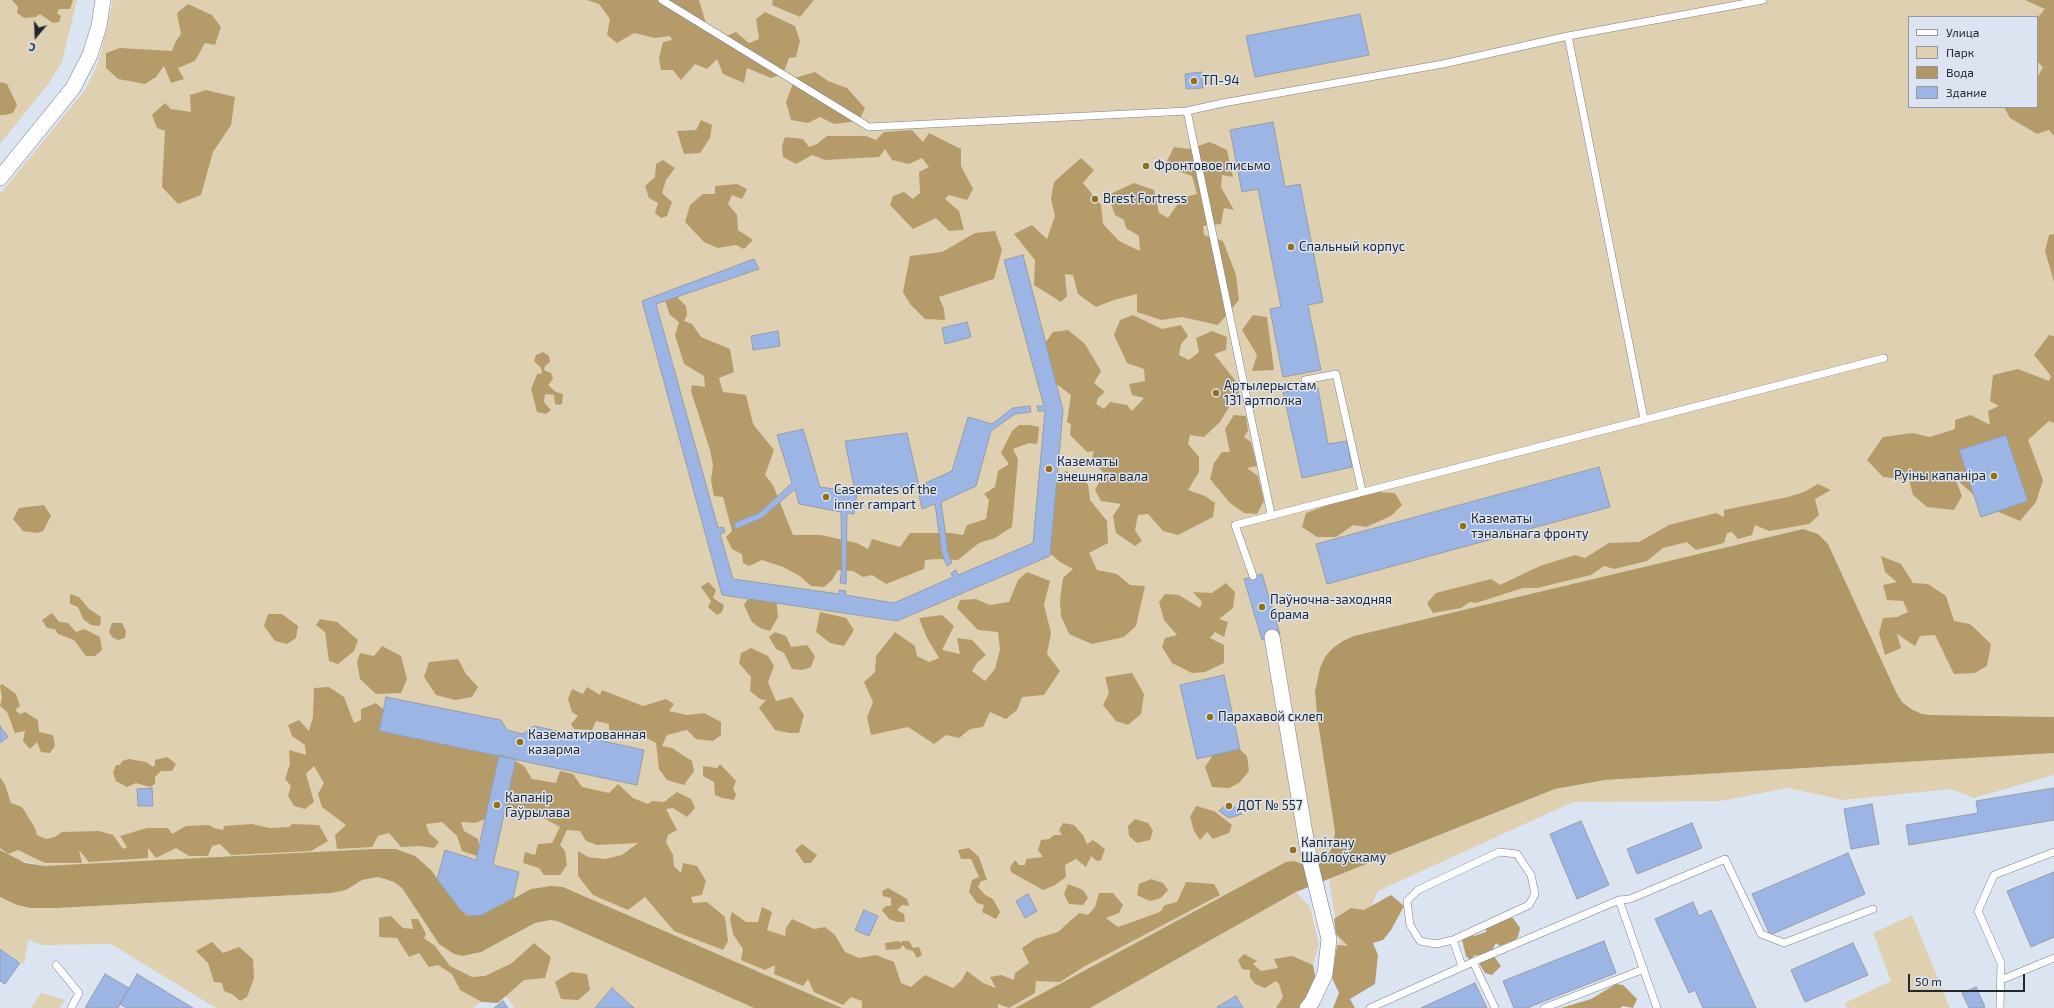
<!DOCTYPE html>
<html>
<head>
<meta charset="utf-8">
<style>
	body { margin:0 }
	#map { position:relative; width:2054px; height:1008px; overflow:hidden; background:#dde4f1; font-family:"Exo 2",sans-serif }
	canvas { display:block }
	.legend { position:absolute; left:1908px; top:16px; width:130px; height:92px; box-sizing:border-box; background:#dde4f1; border:1px solid #9398a2; margin:0; padding:5px 7px; list-style:none; font-size:12px; color:#24272c }
	.legend li { display:flex; align-items:center; gap:8px; height:20px }
	.legend b { width:20px; border:1px solid #9398a2 }
	.north { position:absolute; left:16px; top:16px; width:40px; height:40px; -webkit-text-stroke:3px #dde4f1; paint-order:stroke; rotate:199deg; font-size:11px; font-weight:700; line-height:16px; text-align:center; color:#24272c }
	.north::after { content:''; display:block; margin:auto; width:14px; height:18px; background:#24272c; clip-path:polygon(50% 0,100% 100%,50% 72%,0 100%) }
	.scale { position:absolute; left:1908px; top:974px; width:117px; height:18px; box-sizing:border-box; border:2px solid #24272c; border-top:0; padding-left:5px; font-size:12px; line-height:14px; white-space:nowrap; color:#24272c; -webkit-text-stroke:3px #dde4f1; paint-order:stroke }
</style>
</head>
<body>
<div id="map">
<canvas width="2054" height="1008"></canvas>
<ul class="legend">
<li><b style="height:5px;background:#fff"></b>Улица</li>
<li><b style="height:11px;background:#e0d0b2"></b>Парк</li>
<li><b style="height:11px;background:#b09766"></b>Вода</li>
<li><b style="height:11px;background:#9cb5e4"></b>Здание</li>
</ul>
<div class="north">С</div>
<div class="scale">50 m</div>
</div>
<script>
const ctx = document.querySelector('canvas').getContext('2d');
ctx.lineJoin = 'round';
function fill(path, color) {
  ctx.fillStyle = color;
  ctx.fill(path, 'evenodd');
}
function toPath(rows) {
  const path = new Path2D();
  for (const r of rows) {
    path.moveTo(r[0], r[1]);
    for (let i = 2; i < r.length; i += 2) path.lineTo(r[i], r[i + 1]);
  }
  return path;
}
function stroke(path, color, width, dash) {
  ctx.strokeStyle = color;
  ctx.lineWidth = width;
  ctx.lineCap = dash ? 'butt' : 'round';
  ctx.setLineDash(dash || []);
  ctx.stroke(path);
}
function write(font, color, halo, rows, align = 'center') {
  ctx.font = font + ' "Exo 2",sans-serif';
  ctx.lineWidth = 3;
  ctx.setLineDash([]);
  ctx.textBaseline = 'middle';
  ctx.strokeStyle = halo;
  ctx.fillStyle = color;
  for (const [text, x, y, turn = 0] of rows) {
    ctx.save();
    ctx.translate(x, y);
    ctx.rotate((+turn || 0) * Math.PI / 180);
    ctx.textAlign = isNaN(turn) ? turn : align;
    if (halo) ctx.strokeText(text, 0, 0);
    ctx.fillText(text, 0, 0);
    ctx.restore();
  }
}
const green = toPath([
	[0,0,77,0,62,62,49,83,0,144],
	[113,0,2054,0,2054,717,1932,715,1922,714,1911,709,1902,702,1896,692,1803,529,1354,636,1317,679,1315,691,1317,716,1335,832,1332,848,1328,855,1318,862,1305,865,1294,861,1286,862,1015,1008,842,1008,563,887,540,887,522,893,482,915,472,916,462,912,431,871,45,866,17,860,0,850,0,194,85,90,98,63],
	[1909,17,2037,17,2037,107,1909,107],
	[2054,753,2054,775,1974,798,1951,789,1843,800,1788,788,1720,801,1573,802,1378,891,1343,970,1329,879,1555,789,1605,780],
	[378,877,394,882,402,888,439,944,472,955,489,948,535,923,550,920,557,921,754,1008,515,1008,501,990,472,1008,216,1008,111,944,43,945,28,940,24,964,0,948,0,897,17,905,30,908,58,908,332,893,346,890,361,880],
	[1296,892,1310,907,1319,944,1307,985,1282,1008,1090,1008],
	[1912,915,1950,1008,1847,1008,1845,1003,1891,981,1873,933],
	[41,993,65,1000,60,1008,31,1008]
]);
const forest = toPath([
	[12,0,73,0,70,9,59,9,57,13,61,16,59,22,53,23,40,14,36,17,24,18,17,13,18,7],
	[587,0,699,0,708,30,720,39,736,32,749,43,759,39,756,19,765,12,795,26,800,41,796,57,789,58,783,74,771,78,747,68,744,83,723,74,717,59,707,69,695,64,681,80,673,70,661,70,659,58,663,42,672,40,670,36,655,38,634,33,617,43,607,35,610,19,599,4],
	[773,0,814,0,800,17,772,5],
	[2025,0,2054,0,2054,136,2049,130,2037,134,2010,118,2004,107,2037,107,2037,78,2043,67,2037,61,2037,18,2045,9],
	[188,4,212,15,221,27,215,45,205,43,195,61,178,68,184,79,171,83,164,66,156,77,145,84,118,79,106,68,106,53,120,48,172,51,176,41,181,34,177,13],
	[815,72,828,81,847,88,865,108,859,121,834,124,820,117,808,123,791,120,786,102,795,78],
	[0,82,7,84,17,105,13,113,5,115,0,115],
	[206,90,235,97,231,125,213,152,201,195,178,204,162,187,165,131,157,128,152,115,165,103,171,109,191,112,190,95],
	[701,120,712,125,710,138,700,153,684,154,677,131,696,130],
	[912,130,923,142,929,133,961,149,961,166,973,189,967,200,949,195,945,199,959,211,964,230,949,231,936,218,913,229,890,205,893,196,904,192,913,199,920,193,919,172,929,167,922,158,909,164,892,160,885,149,879,157,825,160,812,155,796,164,783,157,782,146,785,137,803,139,809,147,817,144,827,136,866,136,876,140,884,132],
	[1210,142,1227,150,1233,177,1222,175,1221,187,1234,210,1224,208,1221,224,1203,226,1204,235,1223,241,1236,275,1239,300,1218,325,1182,317,1161,320,1137,312,1137,294,1114,300,1096,307,1078,294,1073,275,1065,274,1067,296,1061,302,1034,285,1035,260,1014,234,1032,225,1047,239,1055,216,1051,199,1054,182,1081,158,1094,170,1083,183,1101,205,1103,224,1119,241,1140,251,1139,236,1126,228,1124,220,1115,215,1108,195,1134,183,1154,190,1159,213,1168,218,1183,197,1197,194,1192,176,1170,168,1167,161,1174,147,1189,149],
	[663,160,675,168,666,180,662,193,672,202,667,216,661,218,655,213,658,203,649,198,645,186,655,177,656,164],
	[737,184,747,189,742,199,732,195,728,204,737,215,738,230,753,240,744,249,736,245,718,248,704,242,685,222,690,205,703,194,715,194,715,186],
	[995,231,1002,250,994,279,939,297,944,309,945,320,925,319,910,304,903,292,910,256,942,252,975,233],
	[2054,234,2054,282,2045,251,2049,235],
	[677,297,686,306,687,315,684,321,692,324,701,337,730,349,734,372,719,378,723,392,746,395,753,424,774,450,765,475,773,485,793,535,821,535,857,543,868,549,872,539,900,547,910,533,951,533,963,535,967,525,986,519,989,500,984,494,995,487,998,471,1009,464,1001,453,1012,431,1019,425,1029,425,1039,427,1038,439,1037,444,1029,443,1013,449,1018,459,1012,527,995,538,979,543,958,560,937,559,925,560,924,569,886,584,872,575,863,577,853,571,838,570,832,580,824,587,811,586,800,576,783,567,762,560,749,566,743,563,742,554,732,549,726,537,732,531,723,497,714,496,711,480,713,465,710,450,691,391,692,385,705,387,704,376,684,364,675,335,679,322,670,315,665,301],
	[1133,315,1162,329,1181,325,1188,336,1181,344,1179,355,1189,360,1199,352,1196,338,1212,331,1227,337,1226,350,1214,354,1239,385,1239,400,1231,396,1227,399,1229,407,1220,422,1204,437,1190,435,1188,444,1199,457,1199,472,1188,490,1205,496,1215,503,1213,517,1178,535,1163,531,1148,514,1138,515,1135,530,1142,541,1135,546,1116,533,1113,516,1121,504,1101,501,1095,490,1104,473,1091,460,1094,451,1087,452,1070,435,1071,424,1067,422,1071,395,1043,374,1043,346,1053,332,1068,330,1085,344,1101,371,1094,383,1105,392,1098,398,1096,404,1104,409,1110,402,1127,405,1132,411,1144,398,1132,395,1129,384,1145,381,1144,369,1127,363,1114,335,1120,320],
	[1253,315,1267,317,1274,370,1252,371,1257,355,1242,330],
	[2049,335,2054,336,2054,423,2049,421,2028,440,2043,480,2036,502,2020,521,1987,507,1955,478,1962,496,1954,510,1927,507,1913,495,1909,480,1883,477,1867,460,1883,437,1912,433,1930,437,1955,429,1955,420,1971,415,1990,425,1988,411,1999,406,1990,401,1993,375,2018,369,2049,381,2051,376,2034,355],
	[543,352,549,356,550,362,545,366,544,370,551,373,553,379,548,385,556,392,563,394,562,404,559,405,555,404,554,395,545,394,544,402,551,410,546,414,537,412,531,389,537,374,542,373,541,368,534,361,536,355],
	[1234,415,1246,416,1248,431,1244,437,1251,442,1257,466,1247,468,1258,476,1264,501,1257,514,1244,513,1230,503,1210,479,1214,463,1222,452,1230,452,1225,429],
	[1066,471,1088,484,1090,500,1107,521,1108,543,1089,553,1097,570,1117,574,1130,585,1145,586,1136,626,1124,637,1092,644,1069,634,1061,616,1060,600,1063,578,1073,569,1060,562,1039,544,1047,482],
	[1818,484,1831,490,1815,499,1819,515,1809,524,1769,531,1755,525,1752,535,1738,539,1732,532,1727,533,1724,543,1696,550,1687,542,1663,548,1647,561,1614,569,1604,566,1591,575,1537,588,1523,588,1476,603,1470,602,1461,608,1433,613,1427,603,1436,593,1491,579,1500,585,1540,566,1575,555,1585,558,1609,543,1639,542,1669,525,1716,513,1724,517,1724,510,1788,497,1804,492],
	[1378,492,1395,493,1402,505,1391,516,1366,527,1353,525,1336,537,1317,537,1302,527,1306,513,1333,503],
	[44,505,51,516,43,531,38,533,23,531,13,519,19,508],
	[1881,556,1901,564,1913,583,1928,584,1946,596,1954,621,1970,624,1991,644,1987,666,1975,673,1954,674,1935,635,1920,636,1915,646,1897,634,1901,648,1885,655,1879,633,1883,618,1897,617,1908,612,1903,601,1887,600,1883,585,1897,582,1885,572],
	[1027,572,1050,581,1044,605,1051,633,1047,654,1060,671,1044,695,1022,697,1017,710,1006,719,990,712,983,727,970,729,959,738,946,735,934,744,908,727,871,735,867,717,873,702,864,682,875,672,876,656,895,632,915,646,917,656,929,662,939,658,927,638,919,618,942,615,954,626,942,650,960,654,957,638,972,640,986,655,977,663,972,671,985,681,995,669,1000,650,998,632,978,630,957,608,960,600,976,599,990,605,1009,602,1018,580],
	[708,582,716,590,713,598,724,605,722,612,717,615,708,607,711,601,701,587],
	[1226,583,1235,592,1233,608,1219,619,1228,622,1224,637,1215,632,1210,638,1224,645,1224,663,1205,672,1192,673,1172,663,1162,647,1165,638,1177,635,1164,620,1159,602,1165,594,1179,595,1200,608,1202,602,1193,592,1212,593],
	[753,591,776,597,778,617,770,631,760,628,752,622,744,605],
	[70,594,79,597,89,609,101,617,100,626,91,625,83,619,78,607,70,604],
	[820,612,846,618,854,630,844,646,830,643,816,632],
	[52,613,59,622,68,623,76,632,84,629,100,637,102,650,95,656,86,656,74,640,58,634,55,629,47,628,42,620],
	[268,614,282,614,298,626,296,638,287,644,275,641,264,626],
	[320,619,337,622,358,640,354,651,338,664,329,661,325,632,316,625],
	[112,623,122,623,126,631,125,638,118,640,112,637,109,632],
	[775,632,786,636,791,647,807,645,815,656,811,667,802,670,792,669,784,653,776,649,769,637],
	[382,646,401,656,407,679,401,693,376,694,360,679,357,662,360,653,374,656],
	[751,648,768,656,774,666,768,682,776,701,792,697,804,715,799,733,789,733,775,730,759,708,766,700,760,699,750,691,751,677,739,663,741,653],
	[458,659,466,674,478,687,472,697,455,700,436,695,424,677,429,662],
	[1132,673,1144,694,1141,714,1128,725,1116,721,1103,705,1109,693,1105,677],
	[2,684,16,694,20,706,15,710,20,714,25,712,38,720,39,732,53,735,55,746,50,753,41,752,37,742,30,749,23,741,25,731,15,733,7,712,0,706,2,698,0,686],
	[329,687,344,697,354,723,361,720,361,709,376,703,387,713,484,743,524,766,532,779,556,783,560,771,573,774,582,787,609,793,618,784,633,798,648,804,652,801,664,802,677,792,691,799,695,808,687,817,673,808,666,809,677,830,668,835,666,842,673,855,674,866,681,873,683,863,697,866,706,881,702,895,691,897,693,903,707,902,725,917,728,941,723,950,674,931,645,897,628,910,593,895,578,876,578,851,588,857,605,859,622,855,638,843,597,845,586,841,580,831,567,830,560,845,565,851,567,865,560,875,544,875,539,868,523,863,525,852,535,855,538,844,552,843,560,827,540,816,530,819,515,818,503,803,498,814,475,823,461,822,464,831,478,839,480,857,462,851,457,836,442,822,426,824,429,833,439,842,434,848,419,846,401,847,389,833,378,836,372,847,337,849,335,835,346,825,322,807,318,794,324,783,314,766,306,774,314,802,305,809,294,806,288,796,291,786,285,779,290,764,289,750,306,755,305,745,292,736,288,725,299,720,309,731,313,717,314,688],
	[587,687,600,695,602,690,643,706,666,699,674,704,669,711,687,715,704,713,721,722,721,735,713,741,696,739,687,730,667,735,662,746,672,748,692,761,694,771,684,785,667,780,659,769,656,743,639,734,632,738,621,739,609,729,609,724,596,721,592,730,574,729,571,724,578,716,572,712,568,699,572,689,583,694],
	[1235,745,1247,756,1249,771,1239,783,1229,788,1212,787,1205,767,1217,749],
	[167,757,176,764,172,771,161,771,155,777,155,784,150,787,136,783,127,787,116,781,113,773,116,765,120,765,122,761,129,759,146,762,153,767,155,765,155,760],
	[720,764,736,781,733,789,736,794,734,800,722,798,715,795,714,782,703,776,703,766,717,768],
	[0,777,5,785,11,803,22,807,35,828,37,835,46,839,55,837,62,832,99,831,113,835,123,849,127,847,120,836,147,828,168,828,172,834,186,826,209,825,214,828,223,830,224,826,252,824,269,828,289,827,292,824,319,825,328,841,311,851,231,855,220,844,212,846,208,856,189,856,176,848,156,858,148,848,148,858,89,862,79,850,82,863,45,863,18,850,8,854,0,848],
	[1196,806,1214,811,1232,825,1229,833,1213,839,1207,832,1200,840,1194,831,1190,817],
	[1135,819,1148,823,1153,831,1150,840,1137,843,1129,836,1128,826],
	[1063,823,1074,825,1083,835,1087,844,1093,840,1105,849,1101,860,1097,861,1091,856,1086,867,1076,859,1065,865,1066,877,1055,885,1043,890,1011,872,1010,867,1015,860,1019,865,1025,865,1026,859,1043,857,1038,850,1041,840,1049,839,1054,835,1062,835,1059,830],
	[802,844,817,855,811,863,804,863,795,850],
	[969,848,979,857,987,880,981,881,978,887,985,895,993,899,1000,912,996,919,982,912,984,905,977,903,969,892,972,880,979,877,971,859,961,859,958,850],
	[1151,879,1163,883,1168,890,1161,898,1150,901,1137,895,1139,884],
	[1186,882,1214,884,1220,895,1085,966,1060,982,1036,981,1035,993,1009,1008,998,1004,998,1008,862,1008,862,1001,851,997,843,1005,814,992,808,979,803,986,774,974,775,965,765,970,741,960,743,949,733,934,730,919,732,912,746,922,758,922,762,907,772,912,767,930,785,936,786,928,792,919,814,929,825,927,835,935,845,952,859,958,876,955,894,962,901,983,911,987,925,975,953,988,961,981,967,971,983,983,996,988,990,977,1001,975,1014,980,1015,973,1029,963,1022,948,1035,939,1058,932,1079,913,1088,915,1095,907,1099,893,1113,893,1123,905,1119,913,1106,918,1118,927,1160,912,1165,905,1177,902],
	[1068,884,1083,890,1088,898,1083,905,1069,904,1064,894],
	[888,888,907,899,909,906,902,905,897,910,904,914,905,922,898,922,889,919,882,910,886,906,891,906,891,898,883,896,882,891],
	[1391,895,1404,906,1391,930,1383,940,1373,943,1378,955,1375,984,1350,999,1355,1008,1333,1008,1339,993,1332,978,1337,945,1348,946,1336,934,1334,919,1351,908,1364,910],
	[391,916,403,928,413,929,411,919,418,919,426,934,424,938,435,946,450,966,472,977,485,976,512,963,534,943,551,957,545,978,524,980,498,1003,482,1002,460,990,452,974,438,965,429,967,419,953,409,957,397,938,379,937,379,918],
	[1513,918,1520,928,1518,937,1515,940,1500,946,1496,943,1491,952,1501,966,1492,975,1485,973,1480,965,1480,956,1475,955,1470,960,1466,956,1462,940,1467,932,1474,936,1486,932,1486,925,1497,919],
	[898,941,902,943,902,941,909,941,913,948,919,947,922,955,917,958,913,951,906,949,903,945,900,949,886,950,885,943],
	[212,942,223,953,239,947,253,959,254,978,247,997,240,1001,232,994,224,991,222,983,214,982,208,963,196,951],
	[1244,954,1257,961,1253,964,1261,971,1278,968,1274,959,1292,956,1313,965,1316,980,1306,1001,1300,1008,1276,1008,1283,997,1279,984,1276,981,1265,988,1255,984,1250,977,1250,970,1242,969,1238,960],
	[571,972,587,974,590,990,578,1000,561,999,555,982],
	[1616,984,1623,985,1637,999,1633,1008,1623,1006,1620,1008,1561,1008,1591,999]
]);
const water = toPath([
	[1803,529,1818,534,1828,544,1896,692,1902,702,1911,709,1922,714,1932,715,2054,717,2054,753,1605,780,1555,789,1296,892,1090,1008,1015,1008,1286,862,1294,861,1305,865,1318,862,1328,855,1332,848,1335,832,1317,716,1315,691,1320,668,1325,657,1333,648,1343,641,1354,636],
	[373,849,396,849,415,856,431,870,458,907,466,915,472,916,482,915,531,889,551,886,563,887,842,1008,754,1008,557,921,550,920,535,923,481,952,463,956,454,954,439,944,402,888,394,882,378,877,362,880,346,890,332,893,58,908,30,908,17,905,0,897,0,850,25,863,45,866]
]);
const building = toPath([
	[1360,14,1369,55,1255,77,1246,36,1360,14],
	[1201,72,1203,88,1186,89,1185,74,1201,72],
	[1273,122,1285,187,1300,184,1323,302,1308,305,1321,370,1283,377,1270,309,1281,307,1258,189,1242,192,1230,130,1273,122],
	[1023,255,1063,410,1050,556,897,621,722,595,642,301,754,259,759,269,656,304,718,528,723,527,725,532,720,534,733,579,839,594,839,590,846,591,845,595,894,603,953,577,951,573,956,570,958,575,1033,543,1045,411,1038,411,1037,406,1044,406,1004,260,1023,255],
	[967,322,971,337,945,344,942,328,967,322],
	[778,331,780,346,753,350,751,336,778,331],
	[1318,388,1328,444,1347,441,1352,467,1302,478,1283,392,1318,388],
	[1030,406,1031,412,1015,414,991,431,976,486,941,502,948,552,952,563,947,566,942,554,935,504,922,509,917,486,857,492,854,514,847,513,846,584,840,583,842,566,841,512,799,504,795,489,762,518,736,529,734,523,759,513,792,483,777,435,803,429,820,487,855,492,845,441,907,433,919,486,952,471,968,417,992,424,1013,408,1030,406],
	[2006,435,2028,501,1981,517,1959,450,2006,435],
	[1599,467,1610,507,1327,584,1316,544,1599,467],
	[1262,574,1280,634,1262,640,1244,579,1262,574],
	[1224,675,1240,749,1197,759,1180,685,1224,675],
	[386,697,501,720,507,730,523,734,534,726,644,750,637,785,379,731,386,697],
	[0,726,8,737,0,743,0,726],
	[499,755,516,759,493,865,519,872,513,898,482,915,472,916,462,912,437,879,445,850,476,860,499,755],
	[152,788,153,806,138,806,137,789,152,788],
	[2054,788,2054,820,1909,845,1906,825,1978,813,1976,801,2054,788],
	[1229,802,1242,814,1229,818,1219,811,1229,802],
	[1872,804,1879,844,1851,849,1844,809,1872,804],
	[1581,821,1609,885,1577,899,1550,834,1581,821],
	[1692,823,1702,848,1637,874,1627,849,1692,823],
	[1848,853,1865,894,1770,935,1752,894,1848,853],
	[2054,872,2054,937,2031,947,2007,891,2054,872],
	[1028,894,1037,911,1025,918,1016,901,1028,894],
	[1693,902,1699,916,1711,910,1756,1008,1703,1008,1695,990,1689,993,1655,919,1693,902],
	[864,910,878,916,869,936,855,930,864,910],
	[1604,941,1616,973,1527,1008,1514,1008,1503,981,1604,941],
	[1853,943,1868,975,1805,1002,1791,970,1853,943],
	[0,949,20,963,5,984,0,981,0,949],
	[105,974,129,988,118,1008,85,1008,105,974],
	[137,974,193,1008,126,1008,120,1004,137,974],
	[1475,983,1487,1008,1421,1008,1475,983],
	[1976,987,1985,1007,1983,1008,1969,1008,1962,993,1976,987],
	[612,988,634,1008,595,1008,612,988],
	[1236,996,1243,1008,1218,1008,1217,1007,1236,996],
	[503,1001,508,1008,494,1008,503,1001]
]);
const lane = toPath([
	[662,0,869,127,1187,111,1223,103,1443,64,1568,36,1763,0],
	[1568,36,1644,419],
	[1187,111,1271,514],
	[1305,380,1336,374,1362,491],
	[1253,576,1235,525,1884,358],
	[1499,852,1517,854,1531,875,1535,894,1529,905,1453,940,1436,944,1420,941,1410,925,1407,901,1418,890,1499,852],
	[1619,900,1630,899,1725,859,1761,934,1784,943,1873,909],
	[1453,940,1462,966],
	[1473,962,1495,1008],
	[56,965,79,993,71,1008],
	[2001,980,2054,958],
	[1370,1008,1473,962,1619,900,1657,1008],
	[1544,1008,1644,969],
	[2000,1008,2001,963,1978,911,1994,875,2054,852]
]);
const street = toPath([
	[0,178,73,88,90,55,99,26,103,0],
	[1272,637,1309,857,1329,939,1325,974,1312,1002,1307,1008]
]);
const markers = [
	[1194,81,4,"#936f17"],
	[1146,166,4,"#936f17"],
	[1095,199,4,"#936f17"],
	[1291,247,4,"#936f17"],
	[1216,393,4,"#936f17"],
	[1049,469,4,"#936f17"],
	[1994,476,4,"#936f17"],
	[826,497,4,"#936f17"],
	[1463,526,4,"#936f17"],
	[1262,607,4,"#936f17"],
	[1210,717,4,"#936f17"],
	[520,742,4,"#936f17"],
	[497,805,4,"#936f17"],
	[1229,806,4,"#936f17"],
	[1293,850,4,"#936f17"]
];
const poiNames = [
	["ТП-94",1202,81],
	["Фронтовое письмо",1154,166],
	["Brest Fortress",1103,199],
	["Спальный корпус",1299,247],
	["Артылерыстам",1224,386],
	["131 артполка",1224,401],
	["Казематы",1057,462],
	["знешняга вала",1057,477],
	["Руіны капаніра",1986,476,"right"],
	["Casemates of the",834,490],
	["inner rampart",834,505],
	["Казематы",1471,519],
	["тэнальнага фронту",1471,534],
	["Паўночна-заходняя",1270,600],
	["брама",1270,615],
	["Парахавой склеп",1218,717],
	["Казематированная",528,735],
	["казарма",528,750],
	["Капанір",505,798],
	["Гаўрылава",505,813],
	["ДОТ № 557",1237,806],
	["Капітану",1301,843],
	["Шаблоўскаму",1301,858]
];
fill(green, '#e0d0b2');
fill(forest, '#b49b69');
fill(water, '#b09766');
fill(building, '#9cb5e4');
stroke(building, '#979da9', 1);
stroke(lane, '#797f8b', 8);
stroke(street, '#797f8b', 16);
stroke(lane, '#fff', 7);
stroke(street, '#fff', 15);
for (const [x, y, r, color] of markers) {
  const dot = new Path2D();
  dot.arc(x, y, r, 0, 2 * Math.PI);
  ctx.fillStyle = color;
  ctx.fill(dot);
  stroke(dot, '#dde4f1', 1.5);
}
write('13px', '#24272c', '#dde4f1', poiNames, 'left');
</script>
</body>
</html>
